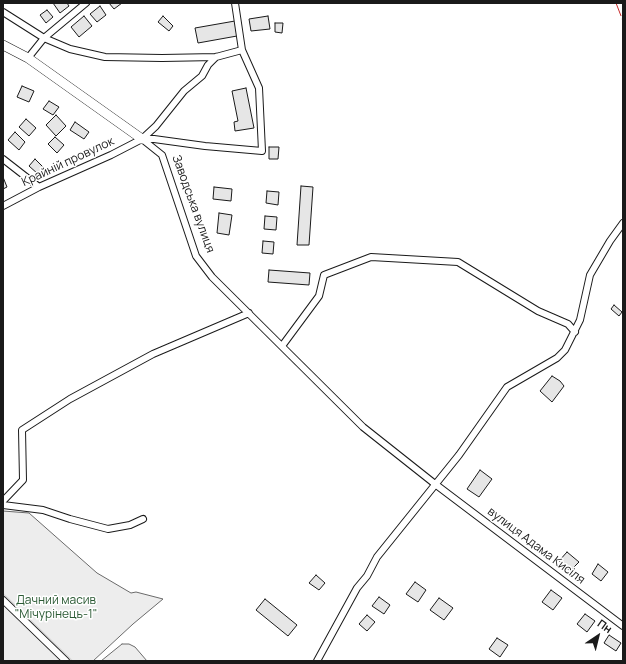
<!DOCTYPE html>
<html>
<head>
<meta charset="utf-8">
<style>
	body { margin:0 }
	#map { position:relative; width:626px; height:664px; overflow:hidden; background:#fff; font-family:Manrope,sans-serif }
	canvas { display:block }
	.frame { position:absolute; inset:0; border:4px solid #1a1a1a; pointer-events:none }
	.north { position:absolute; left:578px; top:616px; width:40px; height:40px; -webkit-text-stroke:3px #fff; paint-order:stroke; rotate:35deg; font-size:11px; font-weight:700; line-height:16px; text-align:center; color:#1a1a1a }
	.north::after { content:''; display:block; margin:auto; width:14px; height:18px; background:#1a1a1a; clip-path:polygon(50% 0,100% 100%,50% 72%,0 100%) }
</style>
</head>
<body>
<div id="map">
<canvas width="626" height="664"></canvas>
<div class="frame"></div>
<div class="north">Пн</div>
</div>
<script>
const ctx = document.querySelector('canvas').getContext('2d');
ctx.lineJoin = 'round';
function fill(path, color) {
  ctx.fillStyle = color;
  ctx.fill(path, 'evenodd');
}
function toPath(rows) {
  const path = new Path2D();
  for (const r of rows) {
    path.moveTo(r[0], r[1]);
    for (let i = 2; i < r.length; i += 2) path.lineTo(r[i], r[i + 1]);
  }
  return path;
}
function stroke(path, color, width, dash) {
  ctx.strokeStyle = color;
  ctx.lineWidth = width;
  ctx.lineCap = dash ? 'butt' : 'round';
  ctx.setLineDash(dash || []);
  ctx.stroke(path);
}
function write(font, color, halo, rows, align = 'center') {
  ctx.font = font + ' Manrope,sans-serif';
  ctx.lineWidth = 3;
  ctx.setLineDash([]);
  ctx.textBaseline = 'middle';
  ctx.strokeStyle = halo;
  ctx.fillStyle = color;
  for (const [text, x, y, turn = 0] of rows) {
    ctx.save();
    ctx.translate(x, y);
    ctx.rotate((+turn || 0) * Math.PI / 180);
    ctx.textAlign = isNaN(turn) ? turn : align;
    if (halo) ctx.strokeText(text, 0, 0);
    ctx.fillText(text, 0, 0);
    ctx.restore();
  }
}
const green = toPath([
	[3,511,29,513,97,573,131,593,136,592,163,599,133,624,93,661,3,661,3,511],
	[122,644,129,644,135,647,147,661,101,661,122,644]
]);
const stream = toPath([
	[3,594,72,661]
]);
const building = toPath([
	[53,3,67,3,69,6,60,13,53,3],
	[109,3,122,3,114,9,109,3],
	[100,6,106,15,97,22,90,14,100,6],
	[47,10,53,17,46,23,40,15,47,10],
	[84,16,92,26,79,37,71,27,84,16],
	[163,16,173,26,169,31,158,22,163,16],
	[268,16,270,29,251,31,249,19,268,16],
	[235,21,237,36,198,43,195,28,235,21],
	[275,23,283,23,282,33,275,32,275,23],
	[22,86,34,91,29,102,17,97,22,86],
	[246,88,254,128,235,131,234,122,238,121,232,91,246,88],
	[49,101,59,107,53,115,43,109,49,101],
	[56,115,66,126,56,136,46,125,56,115],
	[26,119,36,128,29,136,19,127,26,119],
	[75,122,89,132,84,139,70,130,75,122],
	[15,132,25,142,19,150,8,140,15,132],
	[55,137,64,145,57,153,48,144,55,137],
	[269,147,279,147,278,159,269,159,269,147],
	[35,159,44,168,38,174,29,166,35,159],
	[3,177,7,187,3,189,3,177],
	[301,186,313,187,309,245,297,245,301,186],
	[214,187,232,189,231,201,213,199,214,187],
	[267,191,279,192,278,205,266,203,267,191],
	[219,213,232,215,229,235,217,233,219,213],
	[265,216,277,217,276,230,264,229,265,216],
	[263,241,274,242,273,254,262,253,263,241],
	[269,270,310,273,309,285,268,282,269,270],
	[614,305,622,312,619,316,611,309,614,305],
	[552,376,560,381,564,386,552,402,540,391,552,376],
	[480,470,492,479,479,497,467,489,480,470],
	[567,552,579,562,570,571,559,561,567,552],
	[598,564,608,572,601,581,592,574,598,564],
	[316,575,325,583,319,590,309,583,316,575],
	[415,582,426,590,418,602,406,594,415,582],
	[551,590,562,598,553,610,542,602,551,590],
	[379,597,390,605,384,614,372,606,379,597],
	[439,598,453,608,444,620,430,610,439,598],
	[265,599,297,625,288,636,256,610,265,599],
	[585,614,595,621,587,632,577,624,585,614],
	[367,615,375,622,367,631,359,624,367,615],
	[609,635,621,643,616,651,604,643,609,635],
	[497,638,508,645,500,657,489,649,497,638]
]);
const street = toPath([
	[3,12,44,38,70,49,105,57,162,58,216,57,242,50],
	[28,58,44,38,86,3],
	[142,139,162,155,196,256,212,277,363,427,435,484,623,626],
	[142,139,154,139,205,146,262,151,259,88,242,50,235,3],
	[3,159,39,187],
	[3,206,39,187,111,155,142,139,156,126,184,91,202,76,208,65,216,57],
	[282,346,319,296,324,275,371,257,458,262,538,311,568,324,575,332],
	[3,501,23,480,22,430,70,399,153,354,249,313],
	[3,505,43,510,70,519,108,529,130,525,143,519],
	[3,600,66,661],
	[317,661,357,588,367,576,377,557,459,455,507,387,557,358,565,350,580,320,590,275,610,241,623,223]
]);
const secondary = toPath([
	[3,45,28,58,142,139]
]);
const power = toPath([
	[616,3,623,21]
]);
const streetNames = [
	["Крайній провулок",68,162,-25],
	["Заводська вулиця",193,204,70],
	["вулиця Адама Кисіля",536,546,37]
];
const parkNames = [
	["Дачний масив",56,601],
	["\"Мічурінець-1\"",56,615]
];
fill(green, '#ededed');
stroke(green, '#6a6a6a', 1);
stroke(stream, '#d7d7d7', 2);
fill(building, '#e6e6e6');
stroke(building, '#1a1a1a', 1);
stroke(street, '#1a1a1a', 8);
stroke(secondary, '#1a1a1a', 10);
stroke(street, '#fff', 6);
stroke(secondary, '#fff', 9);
stroke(power, '#c62828', 1, [14, 3, 2, 3]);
write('12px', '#1a1a1a', '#fff', streetNames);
write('12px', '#2b5a34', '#fff', parkNames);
</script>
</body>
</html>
